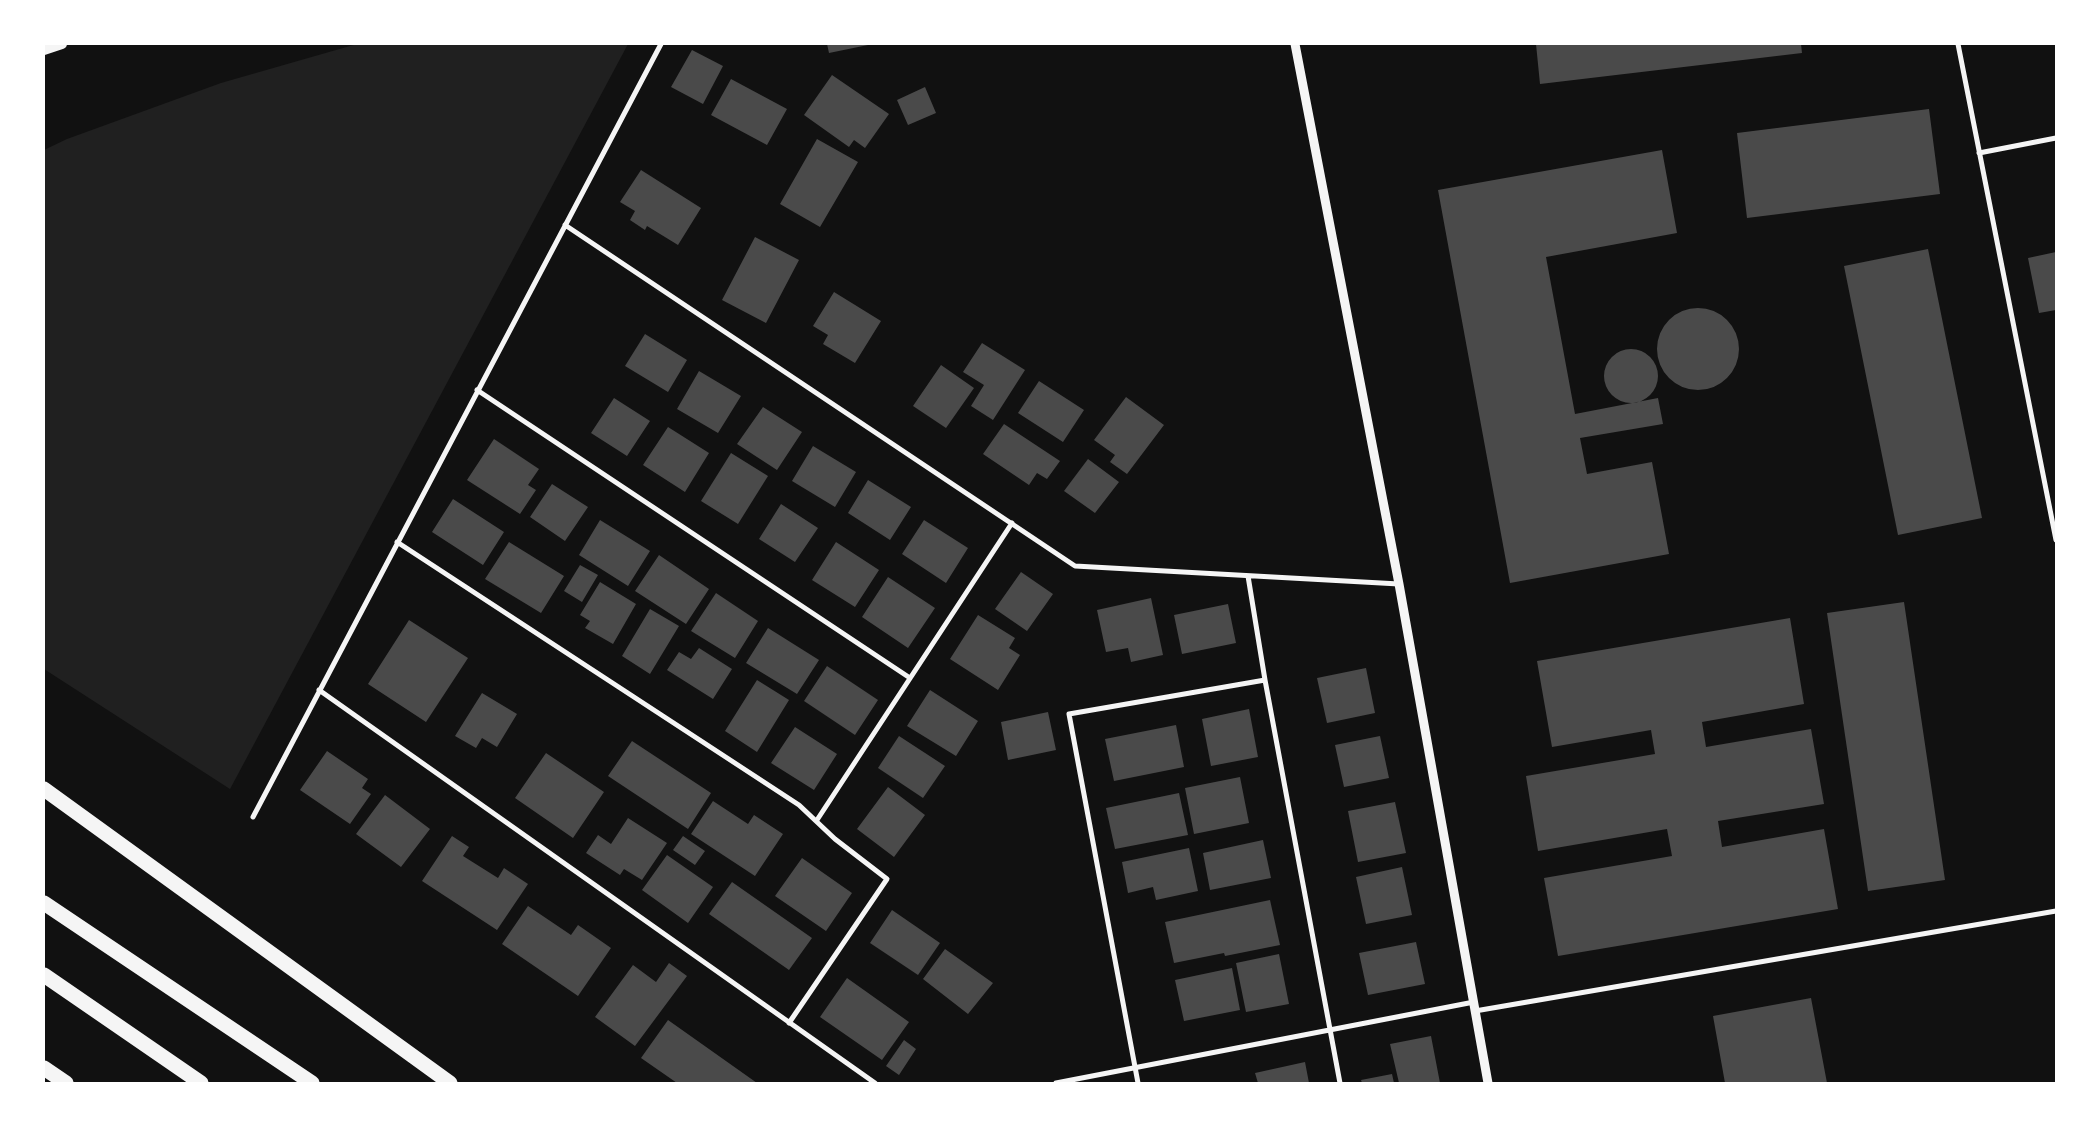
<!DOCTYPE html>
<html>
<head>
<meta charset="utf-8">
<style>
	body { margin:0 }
	#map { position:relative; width:2100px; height:1127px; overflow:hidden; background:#111; font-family:Figtree,sans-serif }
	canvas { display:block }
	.frame { position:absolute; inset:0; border:45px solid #fff; pointer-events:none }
</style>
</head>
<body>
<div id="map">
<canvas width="2100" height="1127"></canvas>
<div class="frame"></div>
</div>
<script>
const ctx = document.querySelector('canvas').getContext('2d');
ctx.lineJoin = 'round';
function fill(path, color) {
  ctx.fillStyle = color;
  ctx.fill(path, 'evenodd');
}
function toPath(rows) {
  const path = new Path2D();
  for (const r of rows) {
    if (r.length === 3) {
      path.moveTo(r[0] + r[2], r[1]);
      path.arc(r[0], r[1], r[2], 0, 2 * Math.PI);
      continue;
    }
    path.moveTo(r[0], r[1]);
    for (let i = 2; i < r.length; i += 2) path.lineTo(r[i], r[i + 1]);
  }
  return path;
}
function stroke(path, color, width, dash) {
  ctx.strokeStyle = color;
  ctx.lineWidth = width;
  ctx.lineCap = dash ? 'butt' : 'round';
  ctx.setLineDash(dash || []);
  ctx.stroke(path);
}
const green = toPath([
	[357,44,628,44,230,789,44,669,44,150,67,139,221,83]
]);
const building = toPath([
	[827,44,868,44,868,45,829,53],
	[1536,44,1801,44,1802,53,1540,84],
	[692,50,723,66,703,104,671,87],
	[832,75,889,114,865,148,854,140,849,147,804,115],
	[731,79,787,109,767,145,711,115],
	[925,87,936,113,908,125,897,100],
	[1929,109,1940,194,1747,218,1737,133],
	[817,139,858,162,820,227,780,204],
	[1662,150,1677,233,1546,257,1575,414,1658,398,1663,424,1580,438,1587,474,1652,462,1669,554,1510,583,1438,190],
	[641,170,701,208,678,245,647,226,645,230,630,220,635,211,620,202],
	[755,237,799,260,766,323,722,300],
	[1928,249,1982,518,1898,535,1844,266],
	[2056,252,2056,310,2039,313,2028,258],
	[834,292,881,321,855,363,823,344,828,335,813,326],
	[1698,349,41],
	[645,334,687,360,668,392,625,366],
	[982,343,1025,370,993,420,971,406,984,385,963,372],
	[1631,376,27],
	[941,365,974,388,946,428,913,406],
	[699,371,741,396,718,433,677,409],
	[1039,381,1084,410,1063,442,1018,413],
	[1126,397,1164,425,1127,474,1110,462,1115,455,1094,440],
	[614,398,650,421,627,456,591,433],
	[763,407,802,432,777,470,737,444],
	[1004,424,1060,461,1047,479,1037,473,1029,485,983,454],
	[668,427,709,453,685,492,643,465],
	[494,439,539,469,528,485,536,490,520,514,467,480],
	[813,446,856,472,835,507,792,481],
	[731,453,768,476,738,524,701,501],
	[1088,459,1119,482,1095,513,1064,491],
	[868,480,911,507,890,540,848,513],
	[552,484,588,507,565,541,530,517],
	[453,499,504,532,483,565,432,532],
	[781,504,818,528,795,562,759,539],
	[600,520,650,551,628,586,579,555],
	[924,520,968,548,946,583,902,554],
	[509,542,564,576,541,613,485,579],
	[836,542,879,570,855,607,812,580],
	[659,555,709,589,686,624,635,591],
	[580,565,598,575,582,602,564,591],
	[1021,572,1053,594,1027,631,995,609],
	[888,577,935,608,908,648,862,617],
	[600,582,636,604,613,644,585,628,590,621,580,615],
	[716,593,758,621,735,658,691,631],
	[1151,598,1163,655,1131,662,1128,648,1106,652,1097,610],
	[1904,602,1945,880,1868,891,1827,613],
	[1228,604,1236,643,1182,654,1174,615],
	[650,609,679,626,650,674,622,656],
	[978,615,1015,638,1009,648,1020,655,998,690,950,659],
	[1790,618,1804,704,1702,722,1706,747,1811,729,1824,804,1718,821,1722,847,1824,829,1838,909,1558,956,1544,878,1672,856,1667,829,1538,851,1526,776,1655,754,1651,730,1552,747,1537,661],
	[409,620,468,658,426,722,368,684],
	[768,628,819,660,797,694,746,663],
	[699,648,732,669,713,699,667,670,679,652,691,659],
	[827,666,878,700,855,735,804,701],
	[1366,668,1375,713,1327,723,1317,678],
	[757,680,789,700,757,752,725,731],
	[930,690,978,721,956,756,907,726],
	[482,693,517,714,497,747,482,738,476,748,455,736],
	[1249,709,1258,757,1211,766,1202,719],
	[1048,712,1056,750,1008,760,1001,722],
	[1176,725,1184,767,1114,781,1105,739],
	[795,727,837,754,814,790,771,763],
	[899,736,945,766,923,798,878,768],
	[1380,736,1389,778,1344,787,1335,745],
	[632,741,711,793,688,829,608,776],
	[327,751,368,779,362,788,371,794,350,824,300,790],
	[546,753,604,792,573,838,515,798],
	[1240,777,1249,823,1194,834,1185,788],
	[888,787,925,815,894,857,857,829],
	[1179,793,1188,835,1115,849,1106,808],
	[385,795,430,829,401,867,356,834],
	[713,801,748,824,754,815,783,834,755,876,691,834],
	[1395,802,1406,853,1358,862,1348,811],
	[628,818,667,843,642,880,624,869,620,875,586,853,598,835,611,844],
	[452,836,469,847,463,856,498,878,504,868,528,884,497,930,422,881],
	[683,836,705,851,695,865,673,850],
	[1263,840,1271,878,1210,890,1203,853],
	[1189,848,1198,891,1156,900,1153,887,1128,893,1122,862],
	[667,855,713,887,688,923,642,890],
	[802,858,852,893,826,931,775,896],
	[1402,867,1412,915,1366,924,1356,877],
	[732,882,812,938,789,970,709,914],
	[1270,900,1280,945,1225,956,1224,953,1174,963,1165,922],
	[528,906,571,935,578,925,611,948,578,996,502,944],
	[892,910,940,943,918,975,870,943],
	[1416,942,1425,984,1368,995,1359,953],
	[945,949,993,983,968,1014,923,979],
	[1279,954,1289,1004,1246,1012,1236,963],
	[669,963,687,976,635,1046,595,1017,633,965,656,982],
	[1232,968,1240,1010,1184,1021,1175,980],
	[847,978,909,1022,882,1060,820,1017],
	[1811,998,1827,1083,1725,1083,1713,1016],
	[668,1020,757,1083,677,1083,641,1058],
	[1431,1036,1440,1083,1399,1083,1390,1044],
	[904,1040,916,1049,899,1075,886,1066],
	[1305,1062,1309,1083,1258,1083,1255,1073],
	[1392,1074,1394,1083,1362,1083,1361,1080]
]);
const minor = toPath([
	[1958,44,2056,540],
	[1979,153,2056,138],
	[565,225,1075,566,1399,584],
	[477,390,910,678],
	[397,542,799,805,835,839,887,879,789,1023],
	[1248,576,1265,680,1340,1083],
	[319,690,875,1083],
	[253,817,661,44],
	[817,820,1012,523],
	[1475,1011,2056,911],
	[1056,1083,1474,1002],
	[1138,1083,1069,714,1265,680]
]);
const tertiary = toPath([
	[1295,44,1399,584,1488,1083]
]);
const secondary = toPath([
	[44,50,62,44]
]);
const motorway = toPath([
	[44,789,450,1083],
	[44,903,312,1083],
	[44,975,201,1083],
	[44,1068,66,1083]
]);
fill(green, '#202020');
fill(building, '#4a4a4a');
stroke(minor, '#f5f5f5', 5);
stroke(tertiary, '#f5f5f5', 9);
stroke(secondary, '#f5f5f5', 10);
stroke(motorway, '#f5f5f5', 15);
</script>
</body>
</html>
